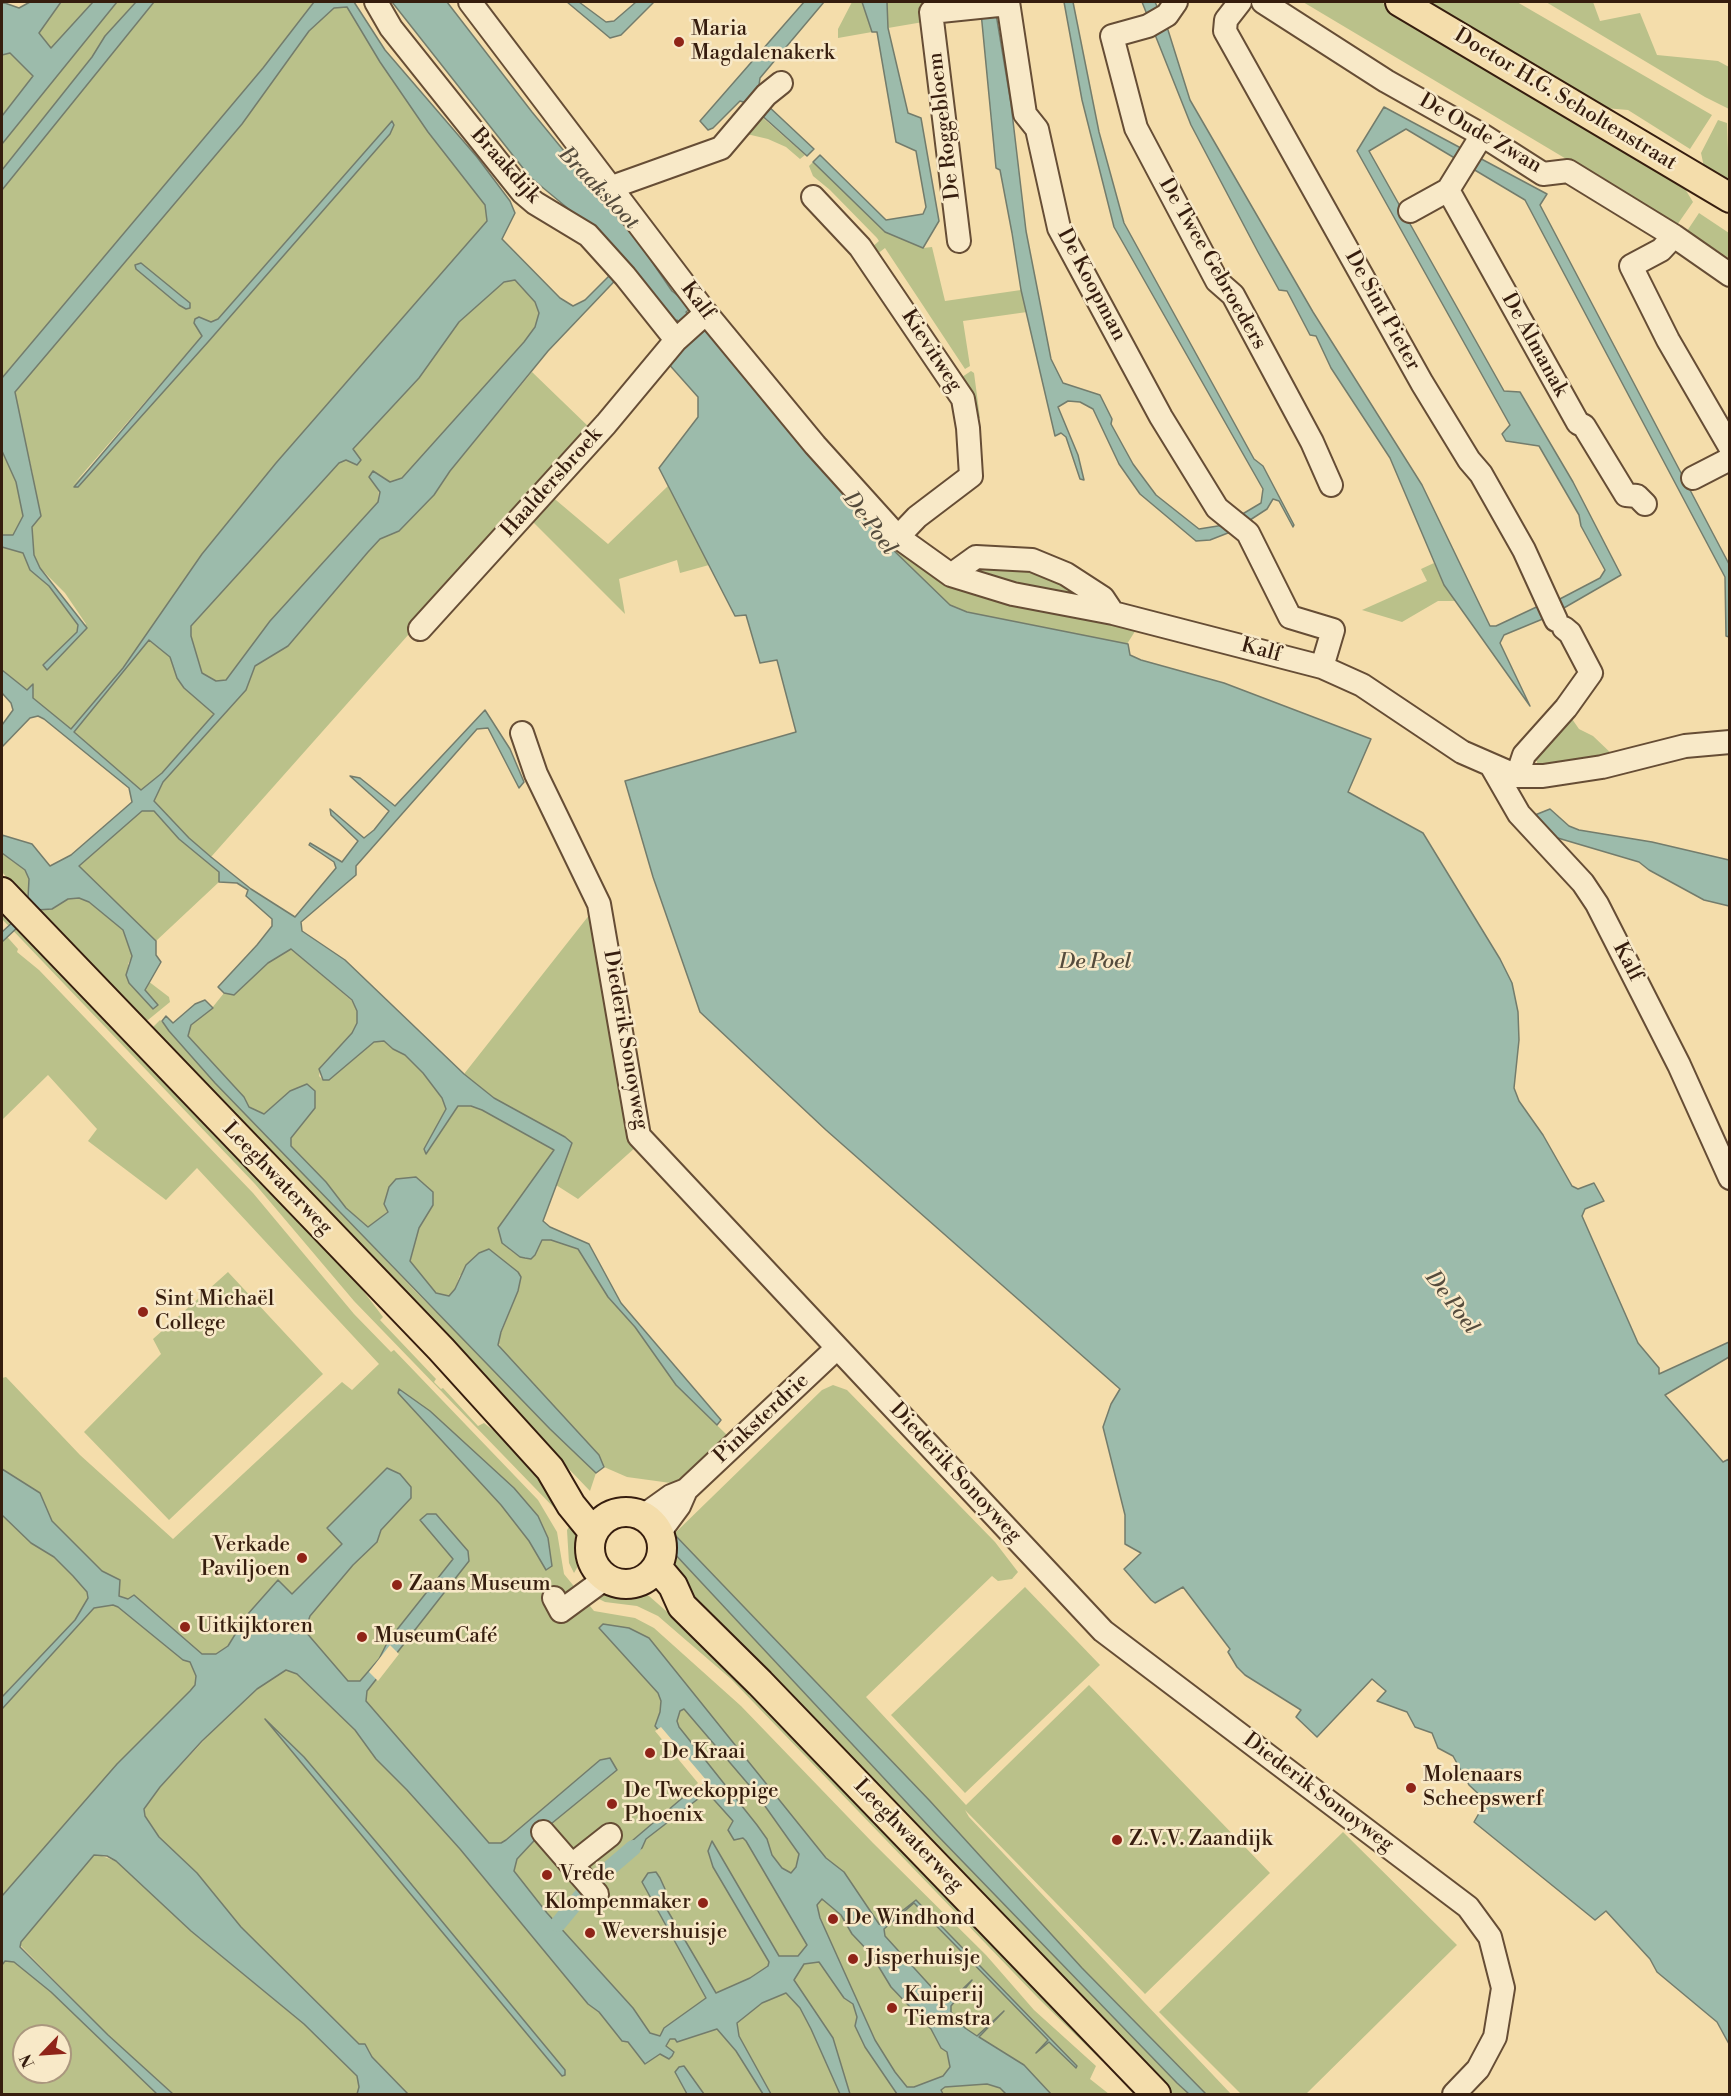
<!DOCTYPE html>
<html>
<head>
<meta charset="utf-8">
<style>
	body { margin:0 }
	#map { position:relative; width:1731px; height:2096px; overflow:hidden; background:#f4ddab; font-family:"Libre Bodoni",serif }
	canvas { display:block }
	.frame { position:absolute; inset:0; border:3px solid #361d0e; pointer-events:none }
	.north { position:absolute; left:12px; top:2024px; width:60px; height:60px; box-sizing:border-box; background:#f8e9c8; border:2px solid #aa977e; border-radius:50%; rotate:245deg; font-size:16px; font-weight:700; line-height:24px; text-align:center; color:#361d0e }
	.north::after { content:''; display:block; margin:auto; width:21px; height:27px; background:#8f2418; clip-path:polygon(50% 0,100% 100%,50% 72%,0 100%) }
</style>
</head>
<body>
<div id="map">
<canvas width="1731" height="2096"></canvas>
<div class="frame"></div>
<div class="north">N</div>
</div>
<script>
const ctx = document.querySelector('canvas').getContext('2d');
ctx.lineJoin = 'round';
function fill(path, color) {
  ctx.fillStyle = color;
  ctx.fill(path, 'evenodd');
}
function toPath(rows) {
  const path = new Path2D();
  for (const r of rows) {
    if (r.length === 3) {
      path.moveTo(r[0] + r[2], r[1]);
      path.arc(r[0], r[1], r[2], 0, 2 * Math.PI);
      continue;
    }
    path.moveTo(r[0], r[1]);
    for (let i = 2; i < r.length; i += 2) path.lineTo(r[i], r[i + 1]);
  }
  return path;
}
function stroke(path, color, width, dash) {
  ctx.strokeStyle = color;
  ctx.lineWidth = width;
  ctx.lineCap = dash ? 'butt' : 'round';
  ctx.setLineDash(dash || []);
  ctx.stroke(path);
}
function write(font, color, halo, rows, align = 'center') {
  ctx.font = font + ' "Libre Bodoni",serif';
  ctx.lineWidth = 5;
  ctx.setLineDash([]);
  ctx.textBaseline = 'middle';
  ctx.strokeStyle = halo;
  ctx.fillStyle = color;
  for (const [text, x, y, turn = 0] of rows) {
    ctx.save();
    ctx.translate(x, y);
    ctx.rotate((+turn || 0) * Math.PI / 180);
    ctx.textAlign = isNaN(turn) ? turn : align;
    if (halo) ctx.strokeText(text, 0, 0);
    ctx.fillText(text, 0, 0);
    ctx.restore();
  }
}
const green = toPath([
	[61,2,93,2,51,49,39,33],
	[117,2,136,2,105,36,92,57,2,170,2,144],
	[154,2,314,2,263,68,2,378,2,190],
	[852,2,862,2,872,32,838,38,838,29],
	[887,2,928,2,929,21,888,28],
	[1303,2,1381,2,1679,179,1693,202,1677,225],
	[1430,2,1517,2,1712,115,1690,149,1628,110,1605,108],
	[1546,2,1593,2,1600,21,1640,13,1657,55,1718,61,1729,67,1729,109,1705,97],
	[347,6,380,62,428,132,485,205,487,221,276,463,202,554,123,668,71,730,33,698,32,685,27,691,2,670,2,547,23,553,30,570,49,586,78,625,77,632,44,665,86,624,65,593,40,568,34,555,32,527,38,503,33,489,33,475,14,392,242,124,309,31,334,8],
	[392,121,208,342,138,418,73,485,202,336,194,323,195,319,199,317,211,322,218,319],
	[10,53,33,76,2,116,2,55],
	[763,118,805,155,800,159,786,147,768,139,751,135,736,136],
	[1718,120,1727,123,1729,182,1704,167,1701,153],
	[813,162,885,232,923,248,932,247,945,301,1021,290,1027,312,963,321,970,366,965,369,885,248,876,255,870,249,879,241,877,238,830,190,813,176,809,166],
	[1699,213,1729,233,1729,258,1687,231],
	[515,280,535,302,539,313,535,327,524,342,402,478,390,482,380,475,378,502,270,621,226,680,216,681,202,673,191,636,191,626,339,463,346,460,357,465,353,449,419,378,459,322,504,282],
	[971,371,974,373,980,418,972,419,959,379],
	[532,372,591,429,211,857,189,838,154,801,163,782,246,690,255,666,288,646,368,552,380,539,399,531,434,495,450,471],
	[2,451,16,482,22,502,23,516,13,535,2,535],
	[668,486,709,565,680,573,677,560,619,579,625,614,529,518,550,495,608,544],
	[887,540,916,559,1139,625,1127,644,967,612,950,605,938,596,885,543],
	[1434,563,1455,601,1438,601,1402,622,1362,610,1427,581,1421,569],
	[976,564,1034,568,1100,602,975,576],
	[149,640,170,657,177,678,184,688,214,714,162,773,141,791,74,732],
	[1570,716,1579,729,1593,736,1614,756,1578,764,1538,765,1536,759],
	[142,811,154,811,179,839,220,872,219,882,156,941,78,866],
	[2,853,25,870,29,879,28,898,31,905,2,872],
	[79,898,89,902,123,930,132,956,128,964,145,990,148,981,169,997,170,1002,148,1020,137,1019,36,910,52,909,68,899],
	[2,907,340,1260,383,1317,380,1320,436,1379,434,1382,441,1389,443,1388,478,1426,484,1423,518,1450,570,1512,562,1516,354,1301,255,1184,2,919],
	[594,909,624,1121,637,1146,578,1199,556,1185,571,1143,565,1137,494,1098,464,1074],
	[2,931,18,949,17,952,39,970,253,1193,354,1314,391,1352,394,1350,538,1500,557,1532,564,1574,594,1611,635,1618,654,1628,741,1706,873,1843,986,1955,1034,2010,1096,2066,1090,2079,1109,2094,408,2094,372,2057,369,2050,360,2045,241,1927,197,1873,159,1837,145,1816,144,1809,160,1787,210,1734,167,1775,99,1855,116,1861,191,1931,304,2024,375,2094,173,2094,108,2035,20,1945,8,1962,14,1962,51,1992,157,2094,2,2094,2,1378,6,1377,80,1455,173,1539,342,1382,352,1390,379,1364,197,1168,166,1200,88,1141,97,1129,48,1075,2,1120],
	[308,1652,592,2007,460,1849,407,1790,376,1759,355,1730,297,1674,286,1670],
	[24,2036,60,2036,60,2072,24,2072],
	[291,949,352,1001,357,1011,357,1023,352,1033,321,1066,319,1076,323,1080,329,1080,374,1042,384,1041,393,1049,405,1055,423,1073,442,1098,446,1109,424,1149,427,1153,458,1106,471,1106,482,1110,555,1150,498,1228,510,1250,520,1257,525,1258,541,1240,551,1240,578,1249,608,1297,635,1327,676,1385,727,1435,678,1484,627,1477,604,1467,599,1455,501,1349,498,1341,518,1291,460,1275,455,1289,449,1296,436,1293,420,1276,410,1261,411,1253,419,1228,433,1205,388,1211,369,1227,346,1208,326,1182,291,1146,291,1138,315,1108,276,1103,265,1114,257,1113,249,1107,244,1097,188,1036,191,1025,212,1008,224,993,234,995,268,963],
	[160,1020,414,1290,436,1312,440,1307,438,1312,596,1473,590,1491,152,1036,153,1027],
	[228,1272,323,1374,169,1520,84,1432,161,1354,153,1339],
	[833,1385,847,1390,995,1542,1018,1572,1012,1579,998,1581,992,1576,866,1697,966,1805,1089,1685,1270,1873,1145,1994,965,1810,969,1817,1231,2094,1206,2094,1082,1968,930,1801,674,1534,822,1390],
	[571,1524,582,1539,582,1559,574,1573,569,1563,567,1530],
	[673,1552,936,1834,1189,2094,1171,2094,694,1598,673,1573,669,1558],
	[606,1587,638,1591,649,1596,747,1682,1102,2057,1102,2061,1038,1998,731,1679,658,1616,637,1606,605,1602,595,1597],
	[1025,1587,1100,1665,965,1793,891,1715],
	[1343,1832,1457,1945,1306,2094,1241,2094,1159,2012]
]);
const water = toPath([
	[2,2,19,8,30,2,61,2,39,33,51,48,93,2,117,2,2,144,2,116,33,76,10,53,2,55,2,2],
	[136,2,154,2,2,190,2,170,92,57,105,36,136,2],
	[314,2,354,2,385,50,477,157,510,201,515,213,502,239,560,298,573,306,585,300,615,270,594,230,530,177,392,2,447,2,532,112,637,240,672,291,692,307,686,312,691,317,694,315,887,540,886,543,950,605,967,612,1128,644,1130,655,1141,660,1224,683,1371,739,1348,792,1423,833,1500,959,1512,983,1518,1012,1519,1040,1514,1088,1519,1101,1543,1135,1572,1186,1578,1189,1594,1183,1604,1201,1585,1209,1582,1216,1638,1343,1659,1368,1659,1374,1729,1342,1729,1357,1665,1395,1723,1462,1729,1459,1729,2044,1717,2022,1657,1972,1650,1959,1606,1911,1595,1920,1474,1822,1486,1801,1469,1785,1453,1756,1438,1748,1432,1733,1415,1727,1407,1712,1377,1701,1386,1691,1372,1679,1317,1737,1296,1717,1301,1710,1245,1675,1237,1667,1228,1652,1230,1649,1183,1587,1155,1603,1151,1600,1124,1569,1141,1553,1125,1544,1125,1515,1103,1427,1111,1404,1120,1389,826,1130,700,1012,653,877,625,781,796,732,777,660,760,663,746,615,735,616,659,468,698,417,698,397,666,361,682,325,677,320,672,325,661,303,628,267,548,351,450,471,434,495,399,531,380,539,368,552,288,646,255,666,246,690,163,782,154,801,189,838,211,857,251,889,295,917,336,868,334,862,309,845,310,843,342,862,358,841,331,815,330,809,364,838,374,830,389,811,350,776,360,778,395,806,485,710,510,749,524,782,519,788,488,728,477,729,356,866,356,875,301,922,302,931,345,960,464,1074,494,1098,565,1137,572,1143,543,1221,550,1227,589,1244,621,1303,721,1420,717,1425,676,1385,635,1327,608,1297,578,1249,551,1240,542,1240,535,1255,531,1259,525,1258,520,1257,502,1243,498,1228,554,1150,482,1110,471,1106,458,1106,426,1154,424,1149,446,1109,442,1098,423,1073,405,1055,393,1049,384,1041,374,1042,329,1080,323,1080,319,1069,352,1033,357,1023,357,1011,352,1000,291,949,268,963,234,995,224,993,218,987,257,945,272,926,272,919,246,896,248,890,237,883,219,882,219,872,179,839,154,811,142,811,79,866,156,941,156,955,161,962,145,990,158,1005,153,1009,129,983,126,975,132,956,123,930,89,902,79,898,68,899,52,909,36,910,2,942,2,932,31,905,28,898,29,879,25,870,2,853,2,835,32,844,50,866,71,855,132,802,129,788,44,719,38,716,30,718,2,747,2,725,13,710,11,703,2,693,2,670,27,690,33,684,33,698,71,729,123,668,202,554,276,463,487,221,485,205,428,132,380,62,347,7,334,8,309,31,242,124,15,392,41,516,32,527,34,555,40,568,87,628,47,670,43,665,77,632,78,625,49,586,30,570,23,553,2,547,2,535,13,535,23,516,16,482,2,451,2,378,263,68,314,2],
	[515,280,535,302,539,313,535,327,524,342,402,478,390,482,373,471,369,477,380,492,378,502,270,621,226,680,216,681,202,673,191,636,191,626,339,463,346,460,357,465,361,460,353,449,419,378,459,322,504,282,515,280],
	[149,640,170,657,177,678,184,688,214,714,162,773,141,790,74,732,149,640],
	[567,2,579,2,606,22,614,21,636,2,654,2,621,35,610,38,567,2],
	[804,2,824,2,760,78,758,92,766,104,814,149,807,156,749,104,740,101,713,128,708,130,700,121,804,2],
	[862,2,887,2,888,28,908,113,921,118,939,221,923,248,885,232,813,162,820,155,886,220,923,214,926,207,916,151,896,142,877,32,872,32,862,2],
	[980,2,994,2,1011,104,1026,231,1051,359,1063,383,1100,395,1112,419,1111,424,1133,464,1156,495,1199,529,1224,525,1261,503,1263,489,1114,227,1082,100,1064,2,1073,2,1099,132,1124,223,1254,459,1263,466,1294,525,1293,527,1279,501,1273,499,1267,509,1233,531,1210,540,1196,541,1140,494,1119,464,1093,409,1080,402,1068,401,1058,407,1078,455,1084,480,1080,479,1066,437,1061,433,1055,436,1021,290,1012,233,1000,170,996,168,980,2],
	[1142,2,1155,2,1168,30,1190,100,1313,312,1422,485,1490,626,1496,626,1545,603,1556,601,1600,578,1605,570,1581,526,1579,515,1539,446,1506,441,1502,434,1510,425,1357,151,1384,107,1547,194,1540,205,1729,564,1729,637,1726,636,1725,577,1525,200,1406,129,1369,151,1504,391,1520,392,1573,482,1621,575,1550,616,1504,635,1500,643,1530,706,1444,585,1390,458,1331,368,1316,336,1310,335,1287,291,1279,290,1258,252,1191,125,1142,2],
	[392,121,394,125,390,134,208,342,78,487,74,487,202,336,194,323,195,319,199,317,211,322,218,319,392,121],
	[141,263,190,303,190,308,186,309,179,305,136,269,135,265,141,263],
	[1550,809,1569,826,1579,830,1652,842,1729,860,1729,906,1704,900,1649,870,1639,862,1551,836,1535,815,1550,809],
	[205,1000,213,1008,191,1025,188,1036,244,1097,249,1107,264,1114,290,1091,307,1084,315,1091,315,1108,291,1138,291,1146,326,1182,346,1208,368,1227,388,1212,384,1204,389,1187,396,1179,416,1177,433,1192,433,1205,419,1228,410,1261,436,1293,449,1296,455,1289,466,1265,479,1253,489,1249,518,1272,521,1277,518,1291,501,1332,498,1345,599,1455,604,1467,596,1473,550,1429,215,1083,169,1031,162,1021,166,1016,173,1023,195,1004,205,1000],
	[399,1389,430,1411,514,1488,538,1516,548,1538,552,1566,546,1570,529,1541,501,1505,398,1393,399,1389],
	[387,1468,400,1474,411,1487,411,1498,381,1530,377,1542,353,1565,310,1616,305,1631,348,1681,360,1681,379,1659,388,1641,453,1559,420,1520,427,1514,436,1514,468,1551,469,1561,367,1691,366,1701,489,1843,501,1843,506,1840,600,1760,610,1758,617,1770,546,1828,517,1859,514,1871,547,1913,633,2008,650,2033,660,2036,664,2028,706,1998,642,1882,648,1873,656,1872,660,1878,665,1889,663,1899,666,1908,716,1993,750,1978,768,1966,769,1962,713,1867,708,1851,712,1841,779,1956,798,1956,807,1945,746,1841,743,1838,734,1840,728,1830,733,1821,707,1792,646,1839,642,1848,618,1866,612,1858,701,1782,655,1726,660,1712,661,1701,658,1693,599,1628,603,1624,629,1628,649,1638,826,1858,844,1872,879,1924,883,1926,916,1900,1077,2066,1076,2068,1049,2042,1036,2053,1048,2040,914,1903,884,1929,885,1936,945,2002,950,2001,972,1980,951,2006,951,2012,965,2028,977,2036,1004,2011,979,2037,1024,2065,1051,2094,1006,2094,1000,2088,987,2084,945,2087,941,2090,943,2094,897,2094,865,2047,855,2026,857,2017,853,2004,844,1998,819,1962,804,1964,794,1980,833,2038,850,2094,840,2094,811,2029,800,2008,786,1993,762,2003,737,2023,739,2036,771,2094,763,2094,736,2051,717,2029,677,2042,675,2039,670,2039,666,2046,674,2052,672,2056,669,2059,660,2054,645,2064,628,2042,622,2041,599,2012,588,2004,460,1849,407,1790,376,1759,355,1730,297,1674,286,1670,257,1689,202,1741,160,1787,144,1809,145,1816,159,1837,197,1873,241,1927,359,2044,365,2044,372,2057,408,2094,357,2094,359,2087,357,2076,304,2024,191,1931,116,1861,107,1856,94,1855,21,1942,20,1947,108,2035,173,2094,157,2094,51,1992,14,1962,5,1961,2,1965,2,1896,117,1764,190,1691,195,1685,196,1676,190,1662,183,1660,118,1607,113,1605,94,1608,2,1709,2,1697,75,1620,88,1598,87,1592,73,1576,54,1557,31,1543,2,1515,2,1469,40,1493,52,1521,102,1571,120,1580,119,1596,128,1599,134,1595,202,1654,216,1654,228,1646,247,1615,278,1580,292,1594,342,1544,327,1528,387,1468],
	[684,1709,755,1792,799,1854,796,1867,791,1873,782,1868,772,1855,767,1839,757,1825,679,1727,677,1721,680,1711,684,1709],
	[822,1899,841,1915,852,1934,871,1954,891,1987,931,2029,941,2048,947,2052,950,2067,943,2076,914,2087,907,2087,895,2072,875,2040,820,1918,817,1905,822,1899],
	[674,1534,930,1801,1082,1968,1206,2094,1189,2094,1177,2083,936,1834,673,1552,674,1534],
	[265,1719,304,1757,388,1856,565,2070,565,2075,562,2076,265,1719],
	[684,2066,704,2094,687,2094,675,2072,679,2067,684,2066]
]);
const pier = toPath([
	[390,1645,399,1654,378,1681,369,1672],
	[661,1727,707,1781,684,1799,682,1797,698,1783,655,1731]
]);
const canal = toPath([
	[558,1924,591,1884,633,1848]
]);
const minor = toPath([
	[376,2,391,28,522,192,535,203,588,235,625,276,676,340],
	[470,2,706,313,815,445,898,537,951,575,1013,594,1113,613,1322,667,1362,685,1462,752,1517,776,1543,776,1602,767,1685,746,1730,742],
	[1008,2,1025,114,1037,129,1059,228,1161,417,1217,508,1248,533,1290,617,1333,630,1322,667],
	[1176,2,1167,15,1148,26,1112,36,1136,128,1217,281,1233,295,1312,442,1331,485],
	[1240,2,1226,20,1225,31,1422,383,1469,460,1481,474,1524,550,1556,620],
	[1263,2,1386,81,1482,135,1543,174,1568,171,1674,236,1730,275],
	[1482,135,1448,190,1578,423,1584,426,1626,495,1637,496,1645,504],
	[612,187,721,148,766,95,781,83],
	[813,197,860,247,963,399,968,428,971,476,917,517,898,537],
	[1410,211,1448,190],
	[1674,236,1661,250,1631,266,1668,340,1730,447],
	[959,241,931,12,1008,4],
	[1693,478,1730,459],
	[951,575,976,557,1032,560,1066,574,1103,598,1113,613],
	[420,629,606,424,676,340,706,313],
	[522,733,536,774,599,904,639,1136,1103,1631,1468,1907,1490,1937,1503,1988,1495,2037,1478,2069,1454,2094],
	[1492,767,1519,814,1583,883,1597,904,1679,1065,1730,1178],
	[1517,776,1524,755,1566,708,1591,673,1570,633,1564,628],
	[643,1516,671,1496,686,1490],
	[659,1533,679,1506,686,1490,837,1348],
	[554,1598,561,1611,606,1578],
	[543,1832,597,1894],
	[572,1865,610,1835]
]);
const major = toPath([
	[1400,2,1730,198],
	[2,892,441,1349,550,1469,571,1505,593,1532],
	[626,1548,36],
	[657,1567,673,1586,682,1606,760,1683,1156,2094]
]);
const markers = [
	[679,42,6,"#8f2418"],
	[143,1312,6,"#8f2418"],
	[302,1558,6,"#8f2418"],
	[397,1585,6,"#8f2418"],
	[185,1627,6,"#8f2418"],
	[362,1637,6,"#8f2418"],
	[650,1753,6,"#8f2418"],
	[1411,1788,6,"#8f2418"],
	[612,1804,6,"#8f2418"],
	[1117,1840,6,"#8f2418"],
	[547,1875,6,"#8f2418"],
	[703,1903,6,"#8f2418"],
	[833,1919,6,"#8f2418"],
	[590,1933,6,"#8f2418"],
	[853,1959,6,"#8f2418"],
	[892,2008,6,"#8f2418"]
];
const poiNames = [
	["Maria",691,30],
	["Magdalenakerk",691,54],
	["Sint Michaël",155,1300],
	["College",155,1324],
	["Verkade",290,1546,"right"],
	["Paviljoen",290,1570,"right"],
	["Zaans Museum",409,1585],
	["Uitkijktoren",197,1627],
	["MuseumCafé",374,1637],
	["De Kraai",662,1753],
	["Molenaars",1423,1776],
	["Scheepswerf",1423,1800],
	["De Tweekoppige",624,1792],
	["Phoenix",624,1816],
	["Z.V.V. Zaandijk",1129,1840],
	["Vrede",559,1875],
	["Klompenmaker",691,1903,"right"],
	["De Windhond",845,1919],
	["Wevershuisje",602,1933],
	["Jisperhuisje",865,1959],
	["Kuiperij",904,1996],
	["Tiemstra",904,2020]
];
const streetNames = [
	["Doctor H.G. Scholtenstraat",1565,100,31],
	["De Roggebloem",945,126,-97],
	["De Oude Zwan",1480,134,30],
	["Braakdijk",505,166,48],
	["De Twee Gebroeders",1212,264,60],
	["De Koopman",1091,285,62],
	["Kalf",697,301,53],
	["De Sint Pieter",1382,311,61],
	["De Almanak",1534,345,61],
	["Kievitweg",931,351,57],
	["Haaldersbroek",552,483,-48],
	["Kalf",1261,651,15],
	["Kalf",1627,962,63],
	["Diederik Sonoyweg",625,1040,80],
	["Leeghwaterweg",277,1179,46],
	["Pinksterdrie",762,1419,-43],
	["Diederik Sonoyweg",955,1473,47],
	["Diederik Sonoyweg",1318,1793,37],
	["Leeghwaterweg",908,1836,46]
];
const waterNames = [
	["Braaksloot",598,189,46],
	["De Poel",869,524,53],
	["De Poel",1095,963],
	["De Poel",1451,1303,53]
];
fill(green, '#bac18a');
fill(water, '#9cbbab');
stroke(water, '#737c6c', 1.5);
fill(pier, '#f4ddab');
stroke(canal, '#9cbbab', 16);
stroke(minor, '#664d35', 26);
stroke(major, '#361d0e', 32);
stroke(minor, '#f8e9c8', 22);
stroke(major, '#f4ddab', 28);
for (const [x, y, r, color] of markers) {
  const dot = new Path2D();
  dot.arc(x, y, r, 0, 2 * Math.PI);
  ctx.fillStyle = color;
  ctx.fill(dot);
  stroke(dot, '#f8e9c8', 2);
}
write('21px', '#361d0e', '#f8e9c8', poiNames, 'left');
write('21px', '#361d0e', '#f8e9c8', streetNames);
write('italic 22px', '#554c3d', '#f8e9c8', waterNames);
</script>
</body>
</html>
